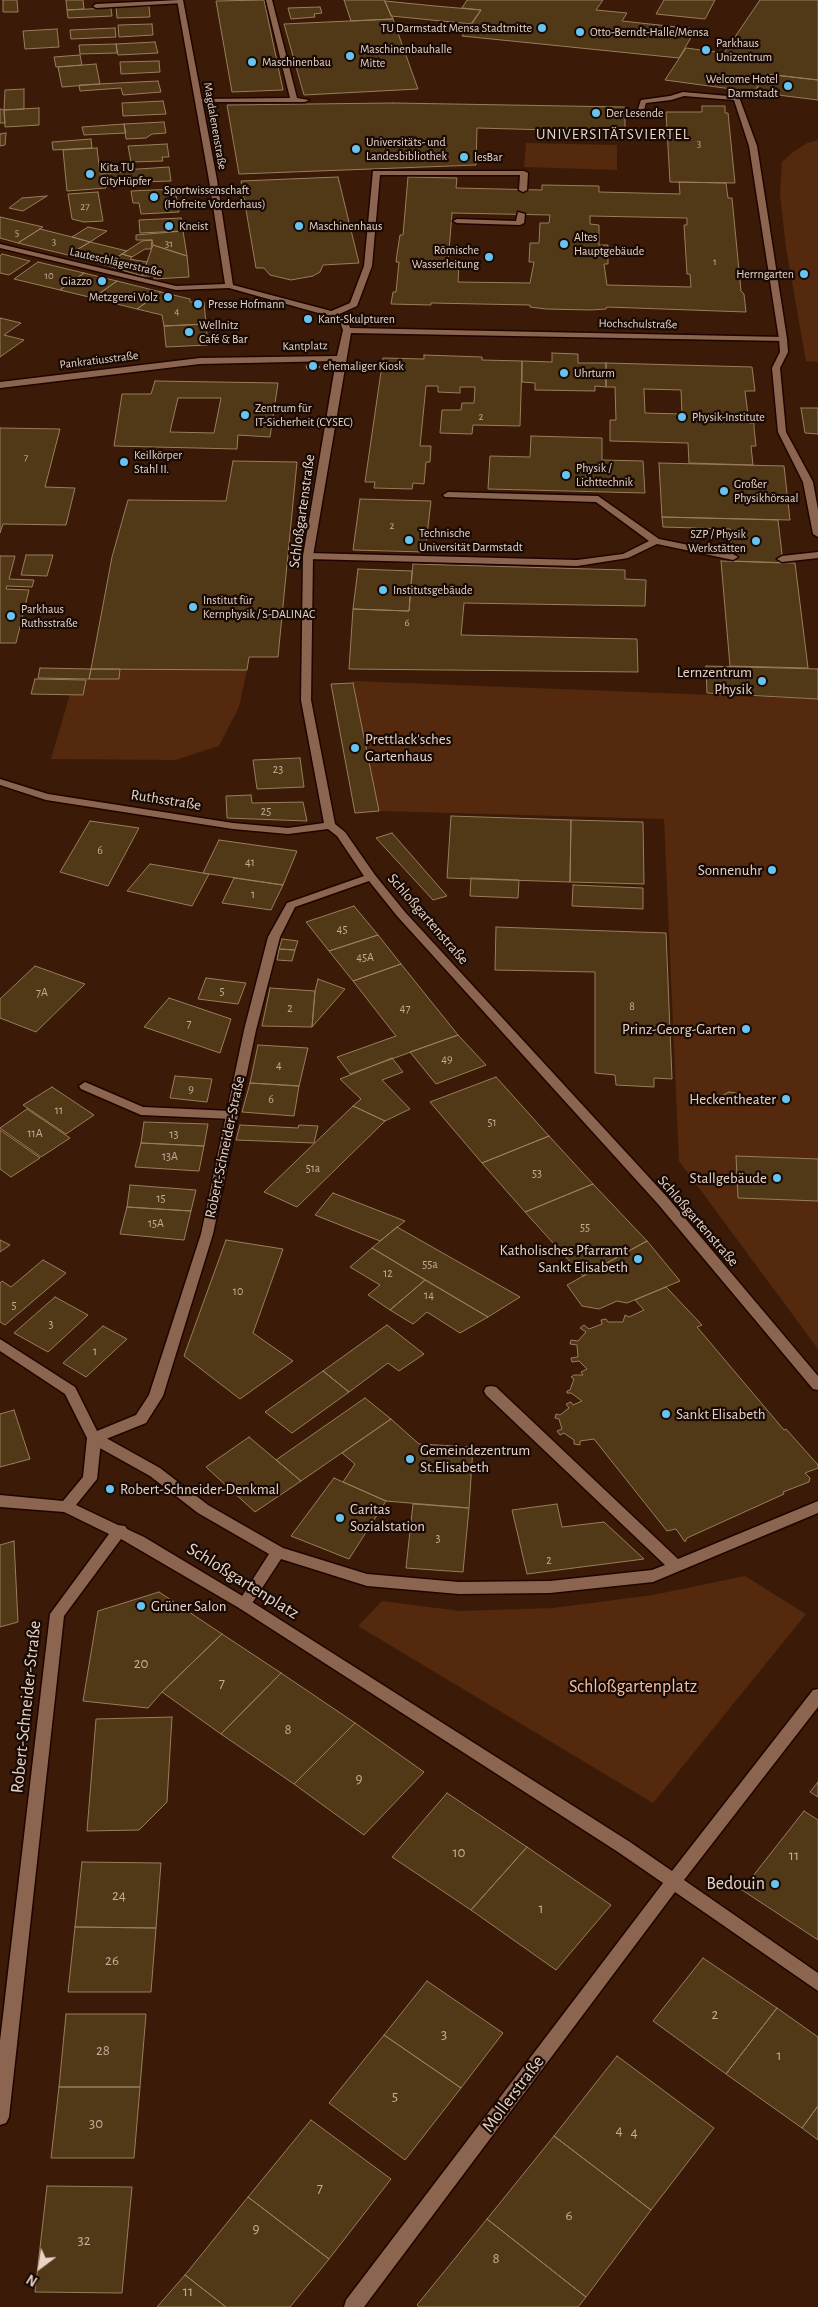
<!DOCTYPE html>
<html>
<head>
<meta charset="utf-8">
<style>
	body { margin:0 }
	#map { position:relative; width:818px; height:2307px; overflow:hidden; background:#3b1b07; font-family:"Alegreya Sans",sans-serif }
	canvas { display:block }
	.north { position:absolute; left:15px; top:2242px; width:50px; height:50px; -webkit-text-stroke:4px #180a04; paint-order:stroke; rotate:211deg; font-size:14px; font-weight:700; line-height:20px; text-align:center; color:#e8d3c7 }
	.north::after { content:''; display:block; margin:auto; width:18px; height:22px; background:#e8d3c7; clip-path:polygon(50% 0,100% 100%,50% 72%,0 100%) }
</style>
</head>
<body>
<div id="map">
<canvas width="818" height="2307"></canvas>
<div class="north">N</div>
</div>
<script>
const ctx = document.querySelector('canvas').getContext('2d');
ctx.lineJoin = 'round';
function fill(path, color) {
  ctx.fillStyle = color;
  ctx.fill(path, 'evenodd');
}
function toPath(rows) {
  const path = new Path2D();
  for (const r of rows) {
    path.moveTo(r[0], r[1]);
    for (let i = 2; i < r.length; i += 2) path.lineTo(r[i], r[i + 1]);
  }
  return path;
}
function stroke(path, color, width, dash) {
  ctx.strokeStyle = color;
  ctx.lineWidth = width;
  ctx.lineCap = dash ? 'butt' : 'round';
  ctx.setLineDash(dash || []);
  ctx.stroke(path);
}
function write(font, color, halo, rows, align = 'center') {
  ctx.font = font + ' "Alegreya Sans",sans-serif';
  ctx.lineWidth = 4.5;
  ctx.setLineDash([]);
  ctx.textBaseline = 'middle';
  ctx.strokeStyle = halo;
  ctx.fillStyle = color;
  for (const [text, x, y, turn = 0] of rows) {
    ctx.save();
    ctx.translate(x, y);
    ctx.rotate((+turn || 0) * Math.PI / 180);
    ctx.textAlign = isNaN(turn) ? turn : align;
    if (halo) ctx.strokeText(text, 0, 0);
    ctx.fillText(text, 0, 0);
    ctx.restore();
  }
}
const green = toPath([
	[818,140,818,362,806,361,786,248,780,194,782,162,793,152,807,143],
	[526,143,617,145,617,170,524,167],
	[120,669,247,670,239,707,219,746,175,760,51,759,70,694,83,695,86,680,89,679,118,679],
	[353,681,818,699,818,1349,679,1161,664,819,379,811],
	[745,1576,806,1614,653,1803,358,1626,382,1601,460,1611,553,1608,653,1595]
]);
const building = toPath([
	[3,0,17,0,18,12,3,12,3,0],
	[66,0,83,0,84,9,67,10,66,0],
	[264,0,283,90,232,92,216,1,264,0],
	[344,0,384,0,393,19,351,21,344,0],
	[467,0,603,0,596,10,627,13,622,21,696,29,679,58,462,36,481,10,462,8,467,0],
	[664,0,715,0,705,19,656,14,664,0],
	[760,0,818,0,818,80,766,74,754,92,665,80,686,48,724,53,760,0],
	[385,1,435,6,481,10,472,24,391,16,385,1],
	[149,6,150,17,117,18,116,7,149,6],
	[320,7,322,13,314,14,315,17,291,19,288,8,320,7],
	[111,8,112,16,68,18,67,10,111,8],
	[393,19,418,89,304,95,284,24,393,19],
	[152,24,153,35,119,37,118,25,152,24],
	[115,28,116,37,71,39,70,30,115,28],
	[57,29,59,47,25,49,23,31,57,29],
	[155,42,158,53,118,55,116,44,155,42],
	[116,44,117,53,80,54,79,45,116,44],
	[80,55,82,65,56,67,54,57,80,55],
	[159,61,160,72,121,74,120,62,159,61],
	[96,64,100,84,62,87,58,67,96,64],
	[766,74,818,80,818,100,754,92,766,74],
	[158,81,161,92,123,95,121,88,80,91,79,85,158,81],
	[24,89,24,109,4,110,5,90,24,89],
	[163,101,166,114,123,116,122,103,163,101],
	[393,103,625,107,625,132,477,128,476,165,239,174,227,105,393,103],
	[702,106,725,106,725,113,728,113,735,183,670,182,666,112,702,112,702,106],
	[39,108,39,125,5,127,4,110,39,108],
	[0,109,4,110,5,123,0,123,0,109],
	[164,122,166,133,152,134,146,138,126,139,124,124,164,122],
	[124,124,126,133,84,135,82,127,124,124],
	[6,133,5,145,0,146,0,134,6,133],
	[91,139,92,148,53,150,52,142,91,139],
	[167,144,169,157,162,157,163,161,131,162,128,146,167,144],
	[97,148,100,174,124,172,123,170,169,167,171,181,106,183,106,188,67,191,63,150,97,148],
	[338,177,359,263,323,265,320,272,313,276,291,280,270,275,264,268,256,268,241,181,338,177],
	[408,177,457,178,456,188,542,190,542,185,599,186,599,192,680,194,679,182,726,183,728,198,732,198,741,291,744,294,746,312,607,307,606,309,590,310,546,309,530,307,530,305,431,303,431,305,391,304,393,292,396,292,399,262,396,262,397,254,400,235,403,235,408,177],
	[452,213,550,215,549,223,540,223,539,243,530,243,529,262,534,262,530,283,458,282,459,266,446,266,448,264,452,213],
	[590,216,687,218,687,225,684,225,687,274,690,274,691,287,607,285,604,264,608,264,608,245,599,245,599,225,590,224,590,216],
	[175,189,179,212,141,214,139,203,133,203,131,191,175,189],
	[98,192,103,221,84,222,72,219,68,194,98,192],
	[47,196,23,211,9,208,22,198,47,196],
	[0,217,43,227,18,243,0,238,0,217],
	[181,218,183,231,140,233,139,220,181,218],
	[88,227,107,231,90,242,72,237,88,227],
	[40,229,72,237,90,242,68,255,18,243,40,229],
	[183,231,187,256,153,245,152,240,136,240,136,235,183,231],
	[152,240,151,249,145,249,132,257,122,254,142,241,152,240],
	[90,242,127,251,105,265,68,255,90,242],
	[153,245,187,256,189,277,154,279,154,276,142,276,153,245],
	[2,254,30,261,9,275,0,273,0,256,2,254],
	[122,254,132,257,130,259,147,262,142,276,105,265,122,254],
	[38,262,84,273,60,290,14,279,38,262],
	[84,273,117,281,93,298,60,290,84,273],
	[117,281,161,292,137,309,93,298,117,281],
	[161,292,190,299,190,302,204,302,206,324,164,326,162,315,137,309,161,292],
	[0,318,21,323,4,335,24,340,0,357,0,318],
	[206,324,208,345,166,347,164,326,206,324],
	[552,353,578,354,578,363,606,363,606,387,595,386,595,391,535,390,535,383,522,382,522,361,552,362,552,353],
	[424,355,482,357,482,360,522,361,520,426,473,425,472,434,440,433,442,410,461,410,462,403,474,403,475,387,460,387,460,393,438,392,438,386,426,386,420,446,431,446,430,462,426,462,424,484,413,483,412,489,374,488,375,482,365,482,383,358,424,359,424,355],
	[314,363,320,367,312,370,307,369,306,366,314,363],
	[606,363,752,367,755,391,745,391,749,423,754,423,754,428,756,446,751,446,753,465,689,463,688,443,610,441,610,420,616,420,615,387,606,387,606,363],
	[644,389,681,390,682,414,645,413,644,389],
	[155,381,278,383,270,437,238,435,237,449,114,446,122,394,151,394,155,381],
	[178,398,221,398,214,433,170,432,178,398],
	[801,408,818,408,818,434,805,433,801,408],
	[0,428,60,429,45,487,75,488,66,525,3,524,0,533,0,428],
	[531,436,602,438,602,460,643,461,645,493,488,489,490,456,530,457,531,436],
	[233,461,297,462,278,657,249,657,247,670,91,669,112,557,128,500,226,501,233,461],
	[659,463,784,466,790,520,662,517,659,463],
	[360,499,431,501,425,552,353,550,360,499],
	[662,517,778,520,783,563,733,561,730,529,663,527,662,517],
	[26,555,53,555,47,576,21,575,26,555],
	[0,556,15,556,9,579,34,580,32,587,7,586,6,589,29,590,16,643,0,643,0,556],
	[721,561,795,563,808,668,730,666,721,561],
	[413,564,625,570,625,579,646,580,645,606,464,603,461,635,637,639,638,672,349,669,353,609,409,611,413,564],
	[358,569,412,571,409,611,353,609,358,569],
	[706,666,818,669,818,699,707,693,706,666],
	[40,668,91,669,89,679,38,678,40,668],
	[91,669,120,669,119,679,89,679,91,669],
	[35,679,86,680,83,695,31,694,35,679],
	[353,683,379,811,355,813,331,684,353,683],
	[300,758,304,787,257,789,253,760,300,758],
	[251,795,252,803,303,802,307,821,227,818,226,796,251,795],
	[451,816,571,820,570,882,447,878,451,816],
	[571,820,643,822,644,884,570,882,571,820],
	[90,821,139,828,108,886,60,872,90,821],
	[392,833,447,896,433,900,376,838,392,833],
	[219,840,297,851,283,885,203,873,219,840],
	[150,864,203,873,209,874,192,906,127,891,150,864],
	[234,878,283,885,271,910,222,903,234,878],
	[471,878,519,880,518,898,470,896,471,878],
	[573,885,643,888,643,909,572,906,573,885],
	[354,906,378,935,329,951,306,922,354,906],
	[496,927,666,933,672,1079,654,1078,654,1087,616,1085,615,1075,595,1073,595,972,495,970,496,927],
	[378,935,401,964,353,981,329,951,378,935],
	[282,939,298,941,295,950,279,949,282,939],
	[279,949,295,950,292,961,277,960,279,949],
	[401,964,458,1035,350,1074,337,1057,396,1036,353,981,401,964],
	[35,966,85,984,36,1032,0,1018,0,999,35,966],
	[206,978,246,983,238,1004,198,999,206,978],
	[318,979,345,989,312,1027,315,991,318,979],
	[270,988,315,991,312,1027,262,1026,270,988],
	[169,998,231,1019,220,1053,144,1027,169,998],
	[458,1035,486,1065,436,1084,410,1052,458,1035],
	[258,1045,308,1048,299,1086,250,1083,258,1045],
	[392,1058,403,1072,382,1080,410,1109,385,1121,353,1106,361,1099,340,1079,392,1058],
	[175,1076,212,1079,207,1102,170,1098,175,1076],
	[496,1077,549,1136,482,1163,430,1102,496,1077],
	[250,1083,299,1086,294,1116,242,1112,250,1083],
	[52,1087,94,1115,66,1134,23,1105,52,1087],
	[729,1092,736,1093,741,1097,741,1102,735,1105,728,1104,723,1100,723,1095,729,1092],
	[353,1106,385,1121,297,1207,264,1192,353,1106],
	[27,1109,70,1138,41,1157,0,1128,27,1109],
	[144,1122,208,1124,204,1146,141,1143,144,1122],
	[240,1125,298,1128,299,1125,318,1126,314,1143,236,1140,240,1125],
	[0,1130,40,1158,11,1177,0,1169,0,1130],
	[549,1136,593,1184,525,1212,482,1163,549,1136],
	[141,1143,204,1146,199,1171,135,1167,141,1143],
	[736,1156,818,1159,818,1201,738,1198,736,1156],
	[593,1184,647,1241,583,1276,525,1212,593,1184],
	[130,1185,196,1190,191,1211,127,1207,130,1185],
	[333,1193,405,1221,380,1241,315,1215,333,1193],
	[127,1207,191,1211,184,1240,120,1234,127,1207],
	[397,1227,520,1297,488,1317,372,1248,397,1227],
	[0,1240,10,1245,0,1252,0,1240],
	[226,1240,283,1249,253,1333,293,1361,240,1399,184,1356,226,1240],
	[647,1241,680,1281,627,1303,617,1301,599,1309,582,1306,567,1285,647,1241],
	[372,1248,425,1280,390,1310,368,1295,380,1285,350,1267,372,1248],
	[43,1260,66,1273,5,1325,0,1322,0,1283,2,1281,11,1287,43,1260],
	[425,1280,488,1317,460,1333,427,1312,413,1324,390,1310,425,1280],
	[666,1287,702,1325,697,1327,784,1430,786,1429,818,1465,818,1468,805,1473,810,1478,809,1482,783,1492,784,1494,687,1538,685,1542,676,1529,667,1531,594,1439,580,1441,580,1445,574,1444,574,1440,564,1433,560,1435,557,1431,562,1429,559,1419,555,1418,556,1414,560,1415,569,1408,566,1404,571,1402,573,1405,582,1401,571,1393,567,1393,567,1391,570,1390,574,1379,571,1377,574,1375,583,1375,581,1372,587,1369,579,1361,572,1362,571,1358,578,1357,577,1345,570,1344,571,1340,578,1341,586,1332,580,1328,584,1325,589,1329,602,1324,601,1320,606,1319,608,1322,623,1322,625,1315,629,1317,644,1310,635,1300,666,1287],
	[55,1297,88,1315,48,1352,14,1333,55,1297],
	[387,1325,424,1354,399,1371,388,1363,349,1392,323,1371,387,1325],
	[103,1326,127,1339,86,1377,63,1363,103,1326],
	[323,1371,349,1392,292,1433,265,1412,323,1371],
	[365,1398,391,1419,301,1481,276,1460,365,1398],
	[14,1410,30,1459,0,1467,0,1414,14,1410],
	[391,1419,419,1444,473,1447,469,1508,386,1501,343,1482,355,1464,342,1453,391,1419],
	[249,1437,301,1481,255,1512,206,1467,249,1437],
	[334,1478,386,1501,349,1559,291,1536,334,1478],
	[413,1504,469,1508,463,1572,406,1568,413,1504],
	[557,1504,562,1527,604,1522,644,1559,527,1574,512,1510,557,1504],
	[14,1541,18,1622,0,1627,0,1545,14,1541],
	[159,1592,222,1634,162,1692,148,1708,83,1701,98,1611,159,1592],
	[222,1634,281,1673,221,1734,162,1692,222,1634],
	[281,1673,355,1723,294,1784,221,1734,281,1673],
	[172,1717,167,1802,139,1830,87,1831,96,1719,172,1717],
	[355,1723,424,1772,364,1835,294,1784,355,1723],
	[818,1782,818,1797,810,1792,818,1782],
	[447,1793,527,1847,471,1910,392,1857,447,1793],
	[804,1811,818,1820,818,1940,742,1890,804,1811],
	[527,1847,611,1905,556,1970,471,1910,527,1847],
	[82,1862,161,1863,156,1928,75,1927,82,1862],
	[75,1927,156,1928,151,1992,68,1992,75,1927],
	[703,1958,777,2008,726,2074,653,2021,703,1958],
	[427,1981,503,2033,461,2088,384,2035,427,1981],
	[777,2008,818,2037,818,2106,802,2128,726,2074,777,2008],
	[66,2014,146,2014,140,2087,59,2087,66,2014],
	[384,2035,461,2088,405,2160,329,2103,384,2035],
	[617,2056,714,2128,651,2210,554,2136,617,2056],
	[59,2087,140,2087,134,2158,51,2158,59,2087],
	[818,2106,818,2140,802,2128,818,2106],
	[311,2120,391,2179,329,2259,248,2197,311,2120],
	[554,2136,651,2210,586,2297,487,2219,554,2136],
	[47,2186,132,2187,122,2293,35,2292,47,2186],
	[248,2197,329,2259,290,2307,226,2307,185,2275,248,2197],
	[487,2219,586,2297,578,2307,419,2307,417,2305,487,2219],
	[185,2275,226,2307,157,2307,185,2275]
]);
const service = toPath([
	[180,0,183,2,182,3,96,8,93,6,96,4,180,0],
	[266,0,272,0,297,98,309,100,305,102,197,102,195,101,199,99,290,98,266,0],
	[683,92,739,97,757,146,787,339,788,352,780,368,786,432,813,482,818,510,818,537,813,534,803,482,778,432,772,368,780,352,779,339,749,146,734,100,684,96,671,100,646,103,644,110,638,109,641,100,670,96,683,92],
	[373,171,524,171,528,173,527,190,523,192,519,190,520,175,380,175,372,266,357,306,335,316,329,316,329,312,350,303,364,266,373,171],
	[518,212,525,214,524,223,520,225,457,223,453,221,457,219,516,221,518,212],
	[448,492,598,496,659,539,733,554,738,557,733,560,657,544,628,558,577,566,308,559,303,556,308,553,577,560,623,554,649,541,596,502,445,497,443,495,448,492],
	[818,552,818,558,782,562,777,559,782,556,818,552],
	[85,1082,143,1107,232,1111,238,1115,232,1119,141,1115,81,1089,79,1086,85,1082],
	[491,1386,496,1387,678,1559,818,1501,818,1513,653,1582,550,1593,459,1594,367,1586,281,1559,249,1608,244,1610,239,1608,237,1604,269,1554,198,1513,150,1476,89,1442,87,1438,89,1434,94,1433,99,1434,160,1468,208,1505,283,1548,367,1574,459,1582,550,1581,652,1570,665,1565,486,1395,484,1391,486,1387,491,1386]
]);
const minor = toPath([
	[177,0,183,0,217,180,233,285,335,312,347,319,350,328,783,337,787,339,783,341,351,333,313,556,311,700,335,824,345,832,375,875,405,912,668,1198,818,1376,818,1390,813,1389,658,1204,397,916,369,881,295,907,280,937,256,1030,213,1234,163,1396,146,1423,101,1441,97,1479,76,1505,118,1525,125,1526,127,1529,144,1537,249,1600,630,1842,672,1871,813,1690,818,1689,818,1707,684,1880,818,1973,818,1991,675,1892,364,2307,344,2307,346,2300,663,1883,618,1852,239,1608,121,1539,64,1616,9,2117,6,2123,0,2125,0,2041,50,1614,109,1534,64,1512,0,1507,0,1495,63,1501,83,1477,87,1438,65,1394,0,1351,0,1339,75,1387,97,1431,136,1415,149,1395,201,1234,244,1030,268,937,287,903,364,876,337,836,328,829,288,834,233,829,46,800,0,785,0,779,48,794,233,823,288,828,324,823,301,700,303,556,336,361,200,364,0,388,0,382,200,358,337,356,343,330,340,322,329,316,229,288,176,290,0,248,0,244,176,286,225,284,209,180,177,0]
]);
const markers = [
	[542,28,5,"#67c4f0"],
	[580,32,5,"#67c4f0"],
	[706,50,5,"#67c4f0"],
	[350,56,5,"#67c4f0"],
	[252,62,5,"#67c4f0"],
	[788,86,5,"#67c4f0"],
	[596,113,5,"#67c4f0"],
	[356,149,5,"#67c4f0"],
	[464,157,5,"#67c4f0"],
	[90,174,5,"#67c4f0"],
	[154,197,5,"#67c4f0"],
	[169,226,5,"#67c4f0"],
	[299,226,5,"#67c4f0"],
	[564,244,5,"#67c4f0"],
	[489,257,5,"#67c4f0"],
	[804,274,5,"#67c4f0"],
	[102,281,5,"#67c4f0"],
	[168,297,5,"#67c4f0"],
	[198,304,5,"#67c4f0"],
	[308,319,5,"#67c4f0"],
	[189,332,5,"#67c4f0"],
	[313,366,5,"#67c4f0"],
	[564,373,5,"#67c4f0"],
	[245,415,5,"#67c4f0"],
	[682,417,5,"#67c4f0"],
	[124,462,5,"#67c4f0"],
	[566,475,5,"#67c4f0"],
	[724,491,5,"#67c4f0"],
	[409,540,5,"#67c4f0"],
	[756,541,5,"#67c4f0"],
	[383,590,5,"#67c4f0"],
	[193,607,5,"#67c4f0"],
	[11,616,5,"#67c4f0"],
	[762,681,5,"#67c4f0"],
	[355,748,5,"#67c4f0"],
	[772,870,5,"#67c4f0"],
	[746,1029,5,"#67c4f0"],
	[786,1099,5,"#67c4f0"],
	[777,1178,5,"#67c4f0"],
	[638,1259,5,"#67c4f0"],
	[666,1414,5,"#67c4f0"],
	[410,1459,5,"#67c4f0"],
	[110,1489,5,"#67c4f0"],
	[340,1518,5,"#67c4f0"],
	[141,1606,5,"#67c4f0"],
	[775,1884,5,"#67c4f0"]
];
const farNumbernames = [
	["3",699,144],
	["27",85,207],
	["5",17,233],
	["3",54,242],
	["31",169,244],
	["1",715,262],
	["10",49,276],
	["4",177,312],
	["2",481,417],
	["7",26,458],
	["2",392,526],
	["6",407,623]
];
const farPoinames = [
	["TU Darmstadt Mensa Stadtmitte",532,28,"right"],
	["Otto-Berndt-Halle/Mensa",590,32],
	["Parkhaus",716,43],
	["Unizentrum",716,57],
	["Maschinenbauhalle",360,49],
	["Mitte",360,63],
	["Maschinenbau",262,62],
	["Welcome Hotel",778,79,"right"],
	["Darmstadt",778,93,"right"],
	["Der Lesende",606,113],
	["Universitäts- und",366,142],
	["Landesbibliothek",366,156],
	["lesBar",474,157],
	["Kita TU",100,167],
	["CityHüpfer",100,181],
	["Sportwissenschaft",164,190],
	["(Hofreite Vorderhaus)",164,204],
	["Kneist",179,226],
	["Maschinenhaus",309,226],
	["Altes",574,237],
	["Hauptgebäude",574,251],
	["Römische",479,250,"right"],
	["Wasserleitung",479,264,"right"],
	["Herrngarten",794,274,"right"],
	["Giazzo",92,281,"right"],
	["Metzgerei Volz",158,297,"right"],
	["Presse Hofmann",208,304],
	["Kant-Skulpturen",318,319],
	["Wellnitz",199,325],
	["Café & Bar",199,339],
	["ehemaliger Kiosk",323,366],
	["Uhrturm",574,373],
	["Zentrum für",255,408],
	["IT-Sicherheit (CYSEC)",255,422],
	["Physik-Institute",692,417],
	["Keilkörper",134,455],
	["Stahl II.",134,469],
	["Physik /",576,468],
	["Lichttechnik",576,482],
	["Großer",734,484],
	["Physikhörsaal",734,498],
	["Technische",419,533],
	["Universität Darmstadt",419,547],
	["SZP / Physik",746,534,"right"],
	["Werkstätten",746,548,"right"],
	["Institutsgebäude",393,590],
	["Institut für",203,600],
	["Kernphysik / S-DALINAC",203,614],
	["Parkhaus",21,609],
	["Ruthsstraße",21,623]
];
const farStreetnames = [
	["Magdalenenstraße",215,126,80],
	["Lauteschlägerstraße",116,262,13],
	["Hochschulstraße",638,324,1],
	["Kantplatz",305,346,-1],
	["Pankratiusstraße",99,360,-7]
];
const numberNames = [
	["23",278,769],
	["25",266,811],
	["6",100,850],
	["41",250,862],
	["1",253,894],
	["45",342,929],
	["45A",365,957],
	["5",222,991],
	["7A",42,992],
	["8",632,1006],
	["2",290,1008],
	["47",405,1008],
	["7",189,1023],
	["49",447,1059],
	["4",279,1065],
	["9",191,1089],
	["6",271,1099],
	["11",59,1110],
	["51",492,1122],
	["11A",35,1133],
	["13",174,1134],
	["13A",170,1156],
	["51a",313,1168],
	["53",537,1173],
	["15",161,1198],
	["15A",156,1223],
	["55",585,1227],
	["55a",430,1264],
	["12",388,1273],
	["10",238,1291],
	["14",429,1295],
	["5",14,1305],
	["3",51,1324],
	["1",95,1351],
	["3",438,1538],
	["2",549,1560]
];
const farQuarternames = [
	["UNIVERSITÄTSVIERTEL",613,134]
];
const streetNames = [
	["Schloßgartenstraße",302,511,-82],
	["Ruthsstraße",166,800,9],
	["Schloßgartenstraße",428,919,49],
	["Robert-Schneider-Straße",225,1147,-78],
	["Schloßgartenstraße",698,1221,49]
];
const poiNames = [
	["Lernzentrum",752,672],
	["Physik",752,689],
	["Prettlack'sches",365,739,"left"],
	["Gartenhaus",365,756,"left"],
	["Sonnenuhr",762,870],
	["Prinz-Georg-Garten",736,1029],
	["Heckentheater",776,1099],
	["Stallgebäude",767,1178],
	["Katholisches Pfarramt",628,1250],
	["Sankt Elisabeth",628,1267],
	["Sankt Elisabeth",676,1414,"left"],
	["Gemeindezentrum",420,1450,"left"],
	["St.Elisabeth",420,1467,"left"],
	["Robert-Schneider-Denkmal",120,1489,"left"],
	["Caritas",350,1509,"left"],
	["Sozialstation",350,1526,"left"],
	["Grüner Salon",151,1606,"left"]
];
const nearNumbernames = [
	["20",141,1663],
	["7",222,1683],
	["8",288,1729],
	["9",359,1778],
	["10",459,1852],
	["11",794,1855],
	["24",119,1895],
	["1",541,1908],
	["26",112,1960],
	["2",715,2014],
	["3",444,2034],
	["28",103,2050],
	["1",779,2055],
	["5",395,2096],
	["30",96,2123],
	["4",619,2130],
	["4",634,2132],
	["7",320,2188],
	["6",569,2215],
	["9",256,2228],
	["32",84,2240],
	["8",496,2258],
	["11",188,2291]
];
const nearStreetnames = [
	["Schloßgartenplatz",243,1581,32],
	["Robert-Schneider-Straße",26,1707,-84],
	["Mollerstraße",513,2094,-53]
];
const nearParknames = [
	["Schloßgartenplatz",633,1687]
];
const nearPoinames = [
	["Bedouin",765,1884]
];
fill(green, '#54290d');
fill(building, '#513817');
stroke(building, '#997d5c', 1);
stroke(service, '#200400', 3);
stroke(minor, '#200400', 3);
fill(service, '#8b6550');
fill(minor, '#8b6550');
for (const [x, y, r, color] of markers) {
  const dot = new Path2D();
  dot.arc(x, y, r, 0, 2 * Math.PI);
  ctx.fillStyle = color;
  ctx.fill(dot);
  stroke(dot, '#180a04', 2);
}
write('11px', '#c2ac9b', null, farNumbernames);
write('12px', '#e8d3c7', '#180a04', farPoinames, 'left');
write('12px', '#e8d3c7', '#180a04', farStreetnames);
write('12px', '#c2ac9b', null, numberNames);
ctx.letterSpacing = '1px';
write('15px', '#e8d3c7', '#180a04', farQuarternames);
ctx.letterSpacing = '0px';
write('15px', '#e8d3c7', '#180a04', streetNames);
write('15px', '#e8d3c7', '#180a04', poiNames, 'right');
write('15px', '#c2ac9b', null, nearNumbernames);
write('18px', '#e8d3c7', '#180a04', nearStreetnames);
write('18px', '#f4c0a3', '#180a04', nearParknames);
write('18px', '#e8d3c7', '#180a04', nearPoinames, 'right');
</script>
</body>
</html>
